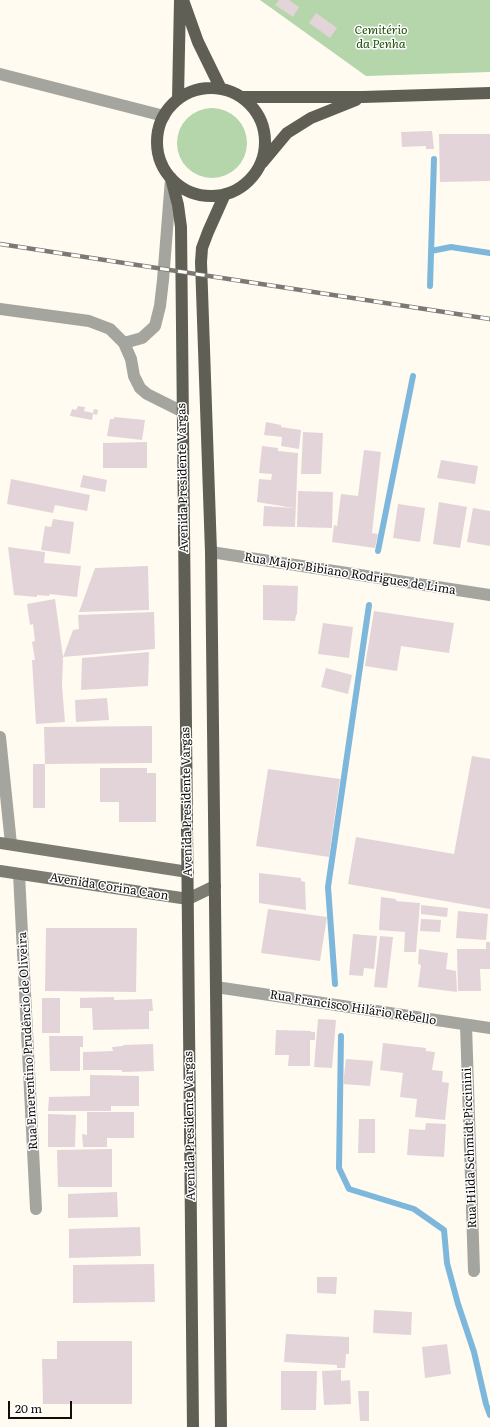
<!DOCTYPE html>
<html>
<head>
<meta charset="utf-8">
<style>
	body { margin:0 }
	#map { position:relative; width:490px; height:1427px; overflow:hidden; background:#fffbf0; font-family:Literata,serif }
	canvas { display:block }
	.scale { position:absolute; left:8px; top:1401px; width:64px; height:18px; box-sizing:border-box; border:2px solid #100e0a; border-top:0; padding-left:5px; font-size:12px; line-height:14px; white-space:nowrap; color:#100e0a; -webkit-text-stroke:3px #fff; paint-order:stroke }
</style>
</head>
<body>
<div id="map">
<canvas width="490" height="1427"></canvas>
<div class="scale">20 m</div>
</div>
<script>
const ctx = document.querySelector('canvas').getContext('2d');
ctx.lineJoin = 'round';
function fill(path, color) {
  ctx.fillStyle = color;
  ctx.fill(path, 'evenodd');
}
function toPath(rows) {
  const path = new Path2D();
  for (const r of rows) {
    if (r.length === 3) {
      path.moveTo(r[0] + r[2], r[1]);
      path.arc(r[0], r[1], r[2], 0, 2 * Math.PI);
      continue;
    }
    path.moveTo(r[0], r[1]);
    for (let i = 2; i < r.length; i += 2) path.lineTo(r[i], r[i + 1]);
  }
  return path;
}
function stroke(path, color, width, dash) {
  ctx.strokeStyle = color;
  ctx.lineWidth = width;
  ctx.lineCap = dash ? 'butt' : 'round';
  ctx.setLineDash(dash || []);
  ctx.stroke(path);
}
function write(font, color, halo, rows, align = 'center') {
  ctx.font = font + ' Literata,serif';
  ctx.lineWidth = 3;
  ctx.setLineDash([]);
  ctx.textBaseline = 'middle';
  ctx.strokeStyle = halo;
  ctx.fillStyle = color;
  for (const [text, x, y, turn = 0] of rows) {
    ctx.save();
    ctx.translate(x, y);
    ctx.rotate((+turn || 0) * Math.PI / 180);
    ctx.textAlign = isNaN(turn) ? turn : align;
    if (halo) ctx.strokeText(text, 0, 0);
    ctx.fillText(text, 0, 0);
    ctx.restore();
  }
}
const green = toPath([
	[260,0,490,0,490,72,366,76],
	[212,143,35]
]);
const stream = toPath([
	[431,251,451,247,490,253],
	[430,286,434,159],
	[378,551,413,376],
	[335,984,328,887,369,605],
	[341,1036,339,1168,349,1189,414,1209,444,1230,447,1263,458,1304,474,1352,486,1404,490,1415]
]);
const building = toPath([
	[279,0,289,0,299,7,293,17,275,5],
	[316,13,337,28,330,38,309,23],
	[432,131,434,149,426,149,426,146,402,147,401,132],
	[439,134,490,134,490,181,440,182],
	[78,406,85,407,84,411,93,413,94,409,98,410,97,415,93,414,92,420,70,416,72,409,76,410],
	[114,417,145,420,142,440,107,436,110,419,114,419],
	[266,422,281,425,281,427,301,430,299,449,281,446,282,437,264,435],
	[303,432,323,433,321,474,301,474],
	[147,442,147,468,103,468,103,443],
	[262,446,278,448,278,451,298,453,295,527,263,526,264,506,294,508,257,502,259,479,271,480,272,474,259,473],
	[364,450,381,452,372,533,378,534,375,548,332,542,334,525,337,526,341,494,358,496],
	[441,460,478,466,475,484,437,478],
	[83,475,107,480,105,492,80,487],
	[11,479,90,495,87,511,55,505,53,513,7,504],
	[298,491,333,492,332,528,297,527],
	[439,502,467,507,460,548,433,544],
	[398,504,425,508,420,542,393,538],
	[473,508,490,511,490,546,467,542],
	[53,519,74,522,70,554,41,550,45,526,51,527],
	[8,547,45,552,44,563,81,566,77,597,50,594,49,596,37,595,37,597,14,595],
	[148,566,149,610,79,612,95,568],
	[263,585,298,586,297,614,296,615,295,621,263,620],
	[55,599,63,657,62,686,65,722,36,724,32,660,35,660,32,642,35,641,33,624,30,625,27,604],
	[374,611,454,623,449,653,401,646,397,671,365,666],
	[154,612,155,649,63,657,73,630,79,629,78,615],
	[323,623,353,627,349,658,318,654],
	[149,652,148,686,81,690,82,658],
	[326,668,352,675,348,694,321,687],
	[107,698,109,720,76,722,75,700],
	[152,726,152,763,45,764,44,727],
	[472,756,490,759,490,909,348,884,356,837,454,854],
	[33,764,45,764,45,808,33,808],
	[100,768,147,768,147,773,156,773,156,822,119,822,119,802,100,802],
	[268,769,340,779,329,857,256,846],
	[259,873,301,878,301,881,305,882,306,910,259,903],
	[381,897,396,899,396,901,420,903,416,952,404,952,405,932,379,930],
	[421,905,448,908,447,917,421,914],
	[268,909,327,917,320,961,261,953],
	[458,911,488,914,486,940,456,938],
	[421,919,441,920,440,932,420,931],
	[46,928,137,928,136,992,45,991],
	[353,934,377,936,374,969,364,968,363,976,349,975],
	[380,936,393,937,387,988,374,987],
	[486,942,490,942,490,969,480,969,481,991,458,991,457,949,486,949],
	[419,949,448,953,446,969,456,971,457,992,418,987,421,965,418,964],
	[114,997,114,1000,152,999,153,1011,149,1011,149,1029,93,1030,92,1008,80,1008,80,998],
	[42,998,60,998,60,1033,42,1033],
	[318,1019,336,1020,332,1068,314,1067],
	[276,1030,311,1031,311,1032,315,1032,315,1040,310,1040,310,1066,288,1066,289,1055,275,1055],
	[49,1036,83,1036,83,1047,80,1047,80,1071,50,1071],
	[383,1043,426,1048,426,1051,435,1052,432,1070,443,1071,442,1082,449,1083,445,1120,415,1117,417,1099,400,1097,403,1073,380,1070],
	[153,1044,154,1071,122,1072,122,1070,83,1070,83,1052,113,1051,112,1047,123,1046,123,1045],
	[346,1059,373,1061,370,1086,343,1084],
	[90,1075,139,1076,139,1106,111,1106,111,1111,48,1111,49,1097,90,1096],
	[87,1112,134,1112,134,1138,107,1138,107,1147,83,1147,82,1134,87,1135],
	[48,1114,76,1115,75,1147,48,1147],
	[359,1119,375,1119,375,1153,358,1153],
	[426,1123,446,1124,444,1157,407,1155,409,1129,425,1130],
	[112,1149,112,1187,58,1187,57,1150],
	[117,1192,118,1217,68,1218,68,1194],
	[140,1227,141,1256,69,1258,69,1229],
	[154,1264,155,1302,73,1303,73,1265],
	[317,1277,337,1277,336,1294,317,1293],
	[374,1310,412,1312,411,1335,373,1333],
	[286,1334,349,1337,349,1354,346,1354,345,1368,337,1368,337,1365,284,1362],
	[57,1341,132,1341,132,1404,43,1404,42,1359,57,1359],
	[447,1344,451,1374,425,1378,422,1347],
	[341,1370,341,1381,350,1380,351,1404,324,1405,322,1371],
	[281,1371,317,1371,316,1410,281,1410],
	[358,1391,369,1391,369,1421,360,1421]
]);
const street = toPath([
	[0,74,164,116],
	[0,309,89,321,110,329,124,343,131,359,134,376,140,388,147,394,183,412],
	[124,343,142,338,155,326,160,306,163,280,171,179],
	[211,552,490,595],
	[0,737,11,844],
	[19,874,36,1209],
	[216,987,490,1028],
	[466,1025,474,1271]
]);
const secondary = toPath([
	[0,843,188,872],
	[0,871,188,899,215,886]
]);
const primary = toPath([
	[183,0,198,42,221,89],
	[211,142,54],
	[242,97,363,97,490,93],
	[178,99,180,0],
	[262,163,287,133,311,118,356,100],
	[171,178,178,205,181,227,193,1427],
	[221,1427,211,552,201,262,202,248,208,232,225,194]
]);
const rail = toPath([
	[0,244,490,319]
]);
const parkNames = [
	["Cemitério",381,30],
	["da Penha",381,44]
];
const streetNames = [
	["Avenida Presidente Vargas",183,478,-91],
	["Rua Major Bibiano Rodrigues de Lima",350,574,9],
	["Avenida Presidente Vargas",187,802,-91],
	["Avenida Corina Caon",109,887,9],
	["Rua Francisco Hilário Rebello",353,1008,9],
	["Rua Emerentino Prudêncio de Oliveira",28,1041,-93],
	["Avenida Presidente Vargas",190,1126,-91],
	["Rua Hilda Schmidt Piccinini",470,1148,-92]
];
fill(green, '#b4d6aa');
stroke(stream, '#7db8dc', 6);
fill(building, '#e3d4d9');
stroke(street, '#a5a59f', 12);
stroke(secondary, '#7c7c73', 12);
stroke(primary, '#5f5f55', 12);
stroke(rail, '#7c7972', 4.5);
stroke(rail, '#fff', 3, [9]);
write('italic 12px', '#1e4e08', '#fff', parkNames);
write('12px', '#100e0a', '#fff', streetNames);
</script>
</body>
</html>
